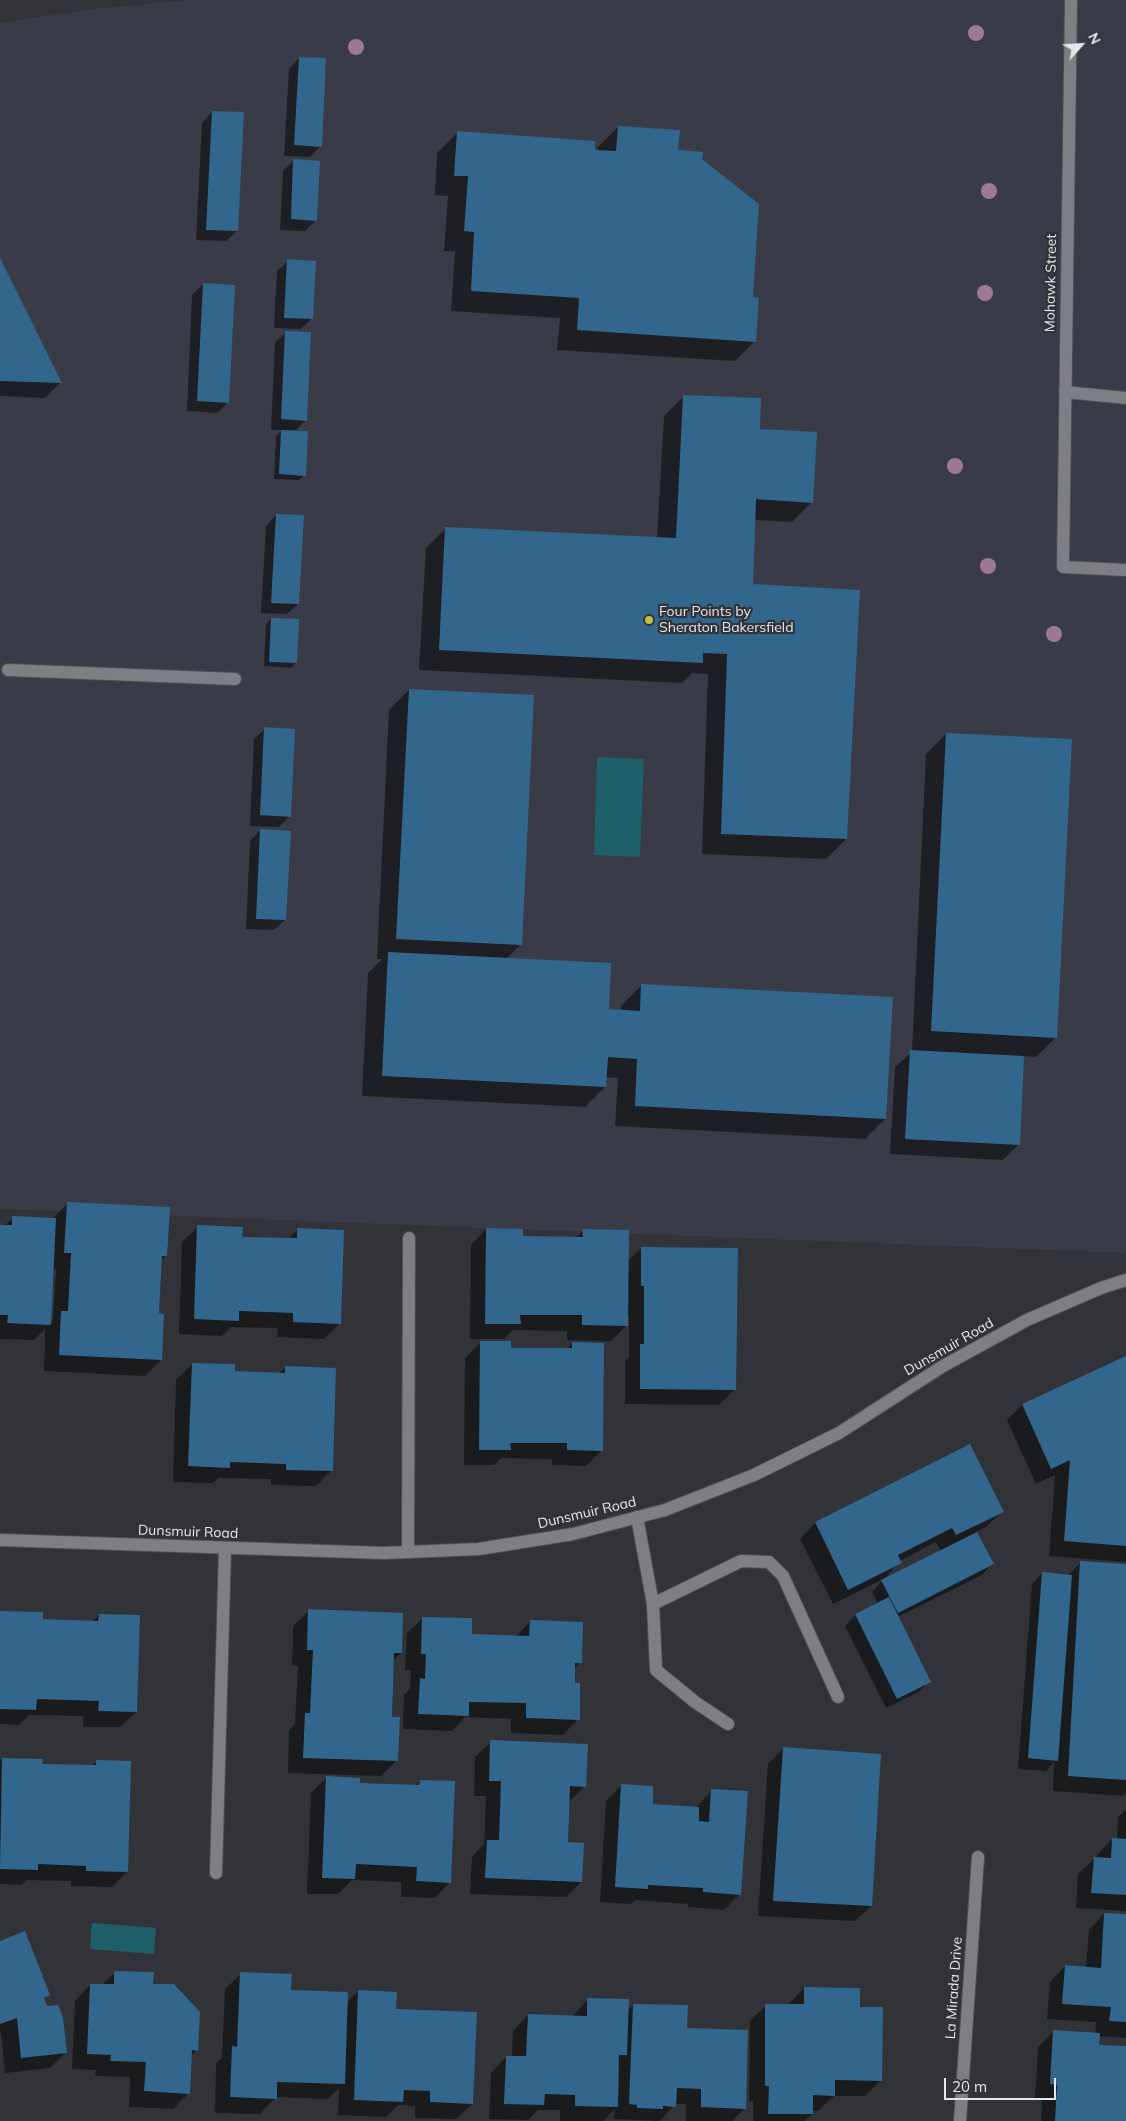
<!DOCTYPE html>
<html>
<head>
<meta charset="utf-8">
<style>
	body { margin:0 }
	#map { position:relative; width:1126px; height:2121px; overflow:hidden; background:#323338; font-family:Mulish,sans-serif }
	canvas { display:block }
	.north { position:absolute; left:1056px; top:20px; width:50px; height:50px; -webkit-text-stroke:4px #323338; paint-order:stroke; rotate:64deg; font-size:14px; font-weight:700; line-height:20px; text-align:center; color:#e6e7ea }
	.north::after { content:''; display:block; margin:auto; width:18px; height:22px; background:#e6e7ea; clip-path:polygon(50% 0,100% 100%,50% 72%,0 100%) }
	.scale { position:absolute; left:944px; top:2078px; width:112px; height:22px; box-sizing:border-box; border:2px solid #e6e7ea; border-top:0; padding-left:6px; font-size:15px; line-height:18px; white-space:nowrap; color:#e6e7ea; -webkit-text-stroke:4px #323338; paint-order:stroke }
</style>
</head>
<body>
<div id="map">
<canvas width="1126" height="2121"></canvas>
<div class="north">N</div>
<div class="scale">20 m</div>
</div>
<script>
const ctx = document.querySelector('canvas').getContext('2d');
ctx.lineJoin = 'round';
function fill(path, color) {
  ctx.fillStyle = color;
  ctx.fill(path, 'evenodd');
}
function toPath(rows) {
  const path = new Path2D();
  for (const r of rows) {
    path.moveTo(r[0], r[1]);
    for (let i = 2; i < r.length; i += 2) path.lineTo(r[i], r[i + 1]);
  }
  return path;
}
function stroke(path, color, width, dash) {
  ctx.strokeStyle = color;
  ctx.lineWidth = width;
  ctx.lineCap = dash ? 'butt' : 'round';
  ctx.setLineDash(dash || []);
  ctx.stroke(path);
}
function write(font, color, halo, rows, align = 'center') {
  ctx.font = font + ' Mulish,sans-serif';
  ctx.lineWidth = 4.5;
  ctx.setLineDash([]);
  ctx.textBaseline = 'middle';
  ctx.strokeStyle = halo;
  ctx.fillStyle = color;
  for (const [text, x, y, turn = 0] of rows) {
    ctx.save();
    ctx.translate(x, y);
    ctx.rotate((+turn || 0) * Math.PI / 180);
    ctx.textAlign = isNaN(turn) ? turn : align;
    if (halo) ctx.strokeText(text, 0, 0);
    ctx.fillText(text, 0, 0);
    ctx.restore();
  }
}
const built = toPath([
	[192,0,1126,0,1126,1253,0,1209,0,23,93,9]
]);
const water = toPath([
	[597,757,644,759,640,857,594,855],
	[92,1923,156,1928,154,1954,90,1949]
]);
const shadow = toPath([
	[299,58,321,146,310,157,284,156,289,69],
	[212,112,237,231,226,241,196,240,202,123],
	[618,127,701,160,752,298,755,341,735,361,557,350,560,318,451,311,455,251,444,251,448,196,435,195,437,153,457,133,598,151,598,147],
	[294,160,316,220,305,231,280,230,283,171],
	[0,261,61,382,45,398,0,396],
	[288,261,312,318,301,329,274,328,277,271],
	[203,284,228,402,217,413,187,411,192,295],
	[286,332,306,420,294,432,304,475,299,480,274,479,276,436,282,430,271,430,275,343],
	[684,396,759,430,812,502,792,522,754,520,752,585,846,839,826,859,702,854,708,674,692,673,682,683,419,670,426,548,446,528,657,538,664,416],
	[276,515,298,604,287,614,261,613,266,526],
	[271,619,296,663,291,668,264,666,266,624],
	[409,690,520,945,506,959,608,1010,621,1011,621,1006,641,986,885,1119,865,1139,615,1126,618,1078,605,1077,605,1087,585,1107,362,1096,368,973,382,959,377,959,389,710],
	[265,729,290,816,279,827,250,826,254,739],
	[946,734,1056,1037,1036,1057,1023,1056,1019,1144,1003,1160,890,1154,895,1067,912,1052,926,754],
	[260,830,285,920,274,930,246,929,250,841],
	[67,1204,166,1255,161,1261,158,1315,161,1360,145,1376,44,1371,45,1329,34,1340,0,1339,0,1226,4,1226,13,1218,52,1219],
	[52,1268,56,1269,53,1321,50,1324],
	[198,1227,240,1238,288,1239,297,1230,340,1323,324,1339,277,1337,278,1328,231,1327,222,1336,179,1334,182,1242],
	[486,1229,522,1237,575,1238,583,1231,627,1262,642,1248,735,1389,719,1405,625,1404,625,1361,629,1358,629,1315,627,1315,627,1325,611,1341,567,1340,567,1331,513,1330,504,1339,470,1339,471,1245],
	[481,1342,510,1349,566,1350,572,1343,602,1450,586,1466,552,1465,552,1459,501,1458,494,1465,464,1465,465,1358],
	[1126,1357,1126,1562,1049,1556,1055,1475,1036,1484,1007,1420,1022,1405],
	[192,1364,234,1372,279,1374,285,1367,332,1470,316,1486,271,1485,271,1479,218,1478,213,1483,173,1482,176,1380],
	[969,1446,1002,1512,986,1527,976,1532,992,1564,982,1575,897,1617,929,1681,919,1692,886,1708,845,1626,855,1615,878,1604,872,1592,882,1581,941,1552,936,1542,900,1561,885,1578,833,1604,800,1539,815,1523],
	[1081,1562,1126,1565,1126,1793,1123,1796,1053,1791,1054,1762,1046,1771,1018,1769,1032,1584,1042,1573,1067,1576],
	[309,1611,401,1653,393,1661,391,1718,396,1761,381,1776,288,1773,289,1730,295,1724,298,1666,292,1665,293,1626],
	[0,1613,42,1620,92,1622,99,1615,136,1712,120,1727,83,1727,83,1716,29,1715,19,1725,0,1724],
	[423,1618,470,1635,515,1637,530,1622,580,1662,574,1669,573,1684,578,1719,563,1735,511,1733,511,1719,465,1717,452,1731,403,1729,404,1695,410,1689,411,1670,405,1670,407,1633],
	[491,1742,585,1786,569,1802,566,1843,581,1882,566,1897,470,1894,472,1857,484,1844,486,1796,474,1796,475,1757],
	[783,1749,871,1906,855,1921,758,1916,768,1764],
	[2,1759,41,1765,92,1766,96,1762,127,1871,112,1887,71,1886,71,1881,26,1880,21,1885,0,1884,0,1761],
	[326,1778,358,1784,415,1786,420,1781,450,1882,435,1898,401,1897,401,1882,352,1880,338,1894,307,1894,311,1793],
	[622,1785,651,1805,696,1808,712,1790,740,1894,724,1910,688,1907,688,1904,635,1900,631,1904,600,1902,606,1801],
	[1126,1809,1126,1911,1076,1908,1078,1874,1094,1859,1096,1859,1097,1855,1112,1839,1117,1839,1118,1817],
	[1104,1914,1126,1915,1126,2038,1098,2036,1097,2046,1126,2047,1126,2121,1041,2121,1042,2100,1035,2099,1038,2047,1054,2031,1095,2034,1096,2022,1047,2019,1050,1982,1065,1966,1086,1968,1089,1930],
	[0,1942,48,1995,43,2000,66,2052,50,2068,5,2073,1,2032,0,2033],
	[115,1972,197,2050,190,2057,189,2093,173,2109,129,2107,130,2077,95,2076,96,2070,72,2069,75,2001,90,1985,102,1985],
	[241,1974,290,1991,347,2003,358,1991,395,2011,472,2104,456,2119,415,2118,415,2106,398,2105,386,2117,338,2115,339,2088,328,2099,276,2097,260,2114,215,2113,216,2063,222,2058,225,1989],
	[804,1988,859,2008,881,2080,865,2096,834,2096,818,2111,812,2111,812,2114,804,2121,753,2121,753,2101,749,2101,750,2021,766,2005,789,2004],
	[588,1999,627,2011,633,2005,686,2029,745,2108,732,2121,686,2121,686,2104,675,2104,660,2121,614,2119,615,2109,603,2121,560,2121,560,2110,538,2110,528,2120,489,2119,491,2073,506,2057,512,2057,513,2031,528,2015,572,2017]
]);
const building = toPath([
	[299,57,326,58,322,147,294,145],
	[212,111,244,112,238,231,206,230],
	[618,126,680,130,678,150,703,152,702,159,759,204,753,297,759,298,756,342,577,330,579,298,471,291,474,232,464,231,468,176,454,176,457,131,595,141,595,150,616,151],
	[293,159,320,161,317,221,291,219],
	[0,258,62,383,0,381],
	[287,259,316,261,313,319,284,318],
	[203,283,235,285,229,403,197,401],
	[285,331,311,332,307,421,281,419],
	[683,395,761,398,760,429,817,432,813,503,756,499,753,584,860,590,847,839,721,834,727,654,703,653,703,663,439,650,445,527,676,538],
	[281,430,308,431,306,476,279,474],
	[276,514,304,515,299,604,271,603],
	[271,618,299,619,297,663,269,662],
	[409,689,534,695,522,945,396,939],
	[264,727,295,729,291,817,260,815],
	[946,733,1072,739,1057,1038,931,1031],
	[260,829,291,831,286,920,256,919],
	[388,952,611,963,609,1009,640,1011,641,984,893,997,886,1119,635,1106,637,1059,608,1057,606,1087,382,1076],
	[910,1050,1024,1056,1020,1145,905,1139],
	[67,1202,170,1207,167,1256,162,1256,159,1313,164,1314,162,1360,59,1355,61,1311,68,1311,71,1253,64,1253],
	[12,1216,56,1218,51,1325,7,1323,8,1315,0,1315,0,1225,12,1225],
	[197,1225,243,1227,242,1237,297,1238,297,1228,344,1230,341,1324,293,1322,293,1313,239,1311,239,1321,194,1319],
	[486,1228,523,1229,523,1236,583,1237,582,1229,629,1230,628,1326,582,1325,582,1315,520,1315,521,1324,485,1324],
	[641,1247,738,1248,736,1390,640,1389,640,1344,644,1344,644,1286,641,1286],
	[480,1341,511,1341,511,1348,572,1348,572,1342,604,1343,603,1451,567,1450,567,1443,510,1443,511,1450,479,1450],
	[1126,1356,1126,1546,1064,1541,1070,1460,1051,1469,1022,1404],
	[192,1363,235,1364,235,1371,285,1373,285,1366,336,1368,333,1471,286,1470,286,1464,230,1462,230,1468,188,1466],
	[970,1444,1004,1512,956,1535,952,1528,898,1555,902,1563,848,1590,815,1522],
	[977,1532,994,1564,898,1613,881,1580],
	[1080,1561,1126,1564,1126,1780,1068,1776],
	[1042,1572,1072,1575,1058,1761,1028,1758],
	[889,1597,931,1682,897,1699,855,1614],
	[308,1609,403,1613,402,1653,394,1653,392,1717,400,1717,398,1761,303,1758,305,1713,310,1713,313,1650,307,1650],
	[0,1611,43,1612,43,1619,98,1621,99,1614,140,1615,137,1712,98,1711,99,1701,37,1699,36,1710,0,1709],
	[422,1617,472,1618,472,1634,529,1636,530,1620,583,1622,582,1663,575,1663,575,1683,580,1683,580,1720,526,1718,526,1703,469,1702,469,1716,418,1714,420,1678,425,1679,426,1654,421,1654],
	[490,1740,588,1744,586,1787,570,1786,568,1842,584,1843,582,1882,485,1878,487,1840,499,1840,501,1781,489,1781],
	[783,1747,881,1754,872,1906,773,1901],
	[2,1758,43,1759,42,1764,96,1765,96,1760,131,1761,128,1872,86,1871,86,1866,38,1864,38,1870,0,1869],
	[326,1776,360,1778,360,1783,419,1785,420,1780,455,1781,451,1883,416,1881,417,1867,356,1864,355,1879,322,1878],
	[621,1784,653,1786,653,1804,699,1807,699,1821,709,1822,711,1789,748,1791,741,1895,703,1892,703,1888,648,1885,648,1889,615,1887],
	[1112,1838,1126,1839,1126,1895,1091,1893,1094,1857,1111,1858],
	[1104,1913,1126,1914,1126,2022,1109,2021,1111,2007,1062,2004,1065,1965,1101,1968],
	[25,1931,50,1995,44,1998,47,2006,58,2005,63,2018,67,2053,21,2058,17,2018,0,2024,0,1941],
	[114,1971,154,1972,153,1984,174,1984,200,2012,198,2051,192,2050,190,2094,144,2091,146,2062,110,2061,111,2055,87,2054,90,1984,114,1984],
	[240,1972,292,1974,291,1990,348,1992,345,2084,277,2082,277,2099,230,2097,232,2046,237,2047],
	[804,1987,860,1988,860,2007,883,2007,882,2081,835,2080,835,2096,813,2095,813,2114,768,2114,769,2086,765,2086,765,2004,804,2004],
	[358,1990,397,1992,396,2009,477,2012,473,2104,430,2102,430,2091,404,2090,403,2102,354,2100],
	[587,1998,629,1999,627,2055,619,2055,618,2107,575,2106,575,2095,545,2094,544,2105,504,2104,506,2056,526,2056,528,2014,587,2016],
	[633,2004,688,2005,687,2028,748,2030,746,2109,701,2107,701,2089,677,2088,676,2107,663,2106,663,2109,637,2108,637,2105,629,2104],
	[1053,2030,1100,2033,1099,2045,1126,2046,1126,2121,1055,2121,1057,2085,1050,2084]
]);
const minor = toPath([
	[1071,0,1063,567,1126,570],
	[1065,392,1126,398],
	[8,670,235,679],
	[637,1517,653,1604,656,1670,695,1702,728,1724],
	[0,1540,384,1553,479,1549,573,1534,665,1510,754,1475,839,1433,943,1366,1027,1320,1101,1288,1126,1280],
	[408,1552,409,1238],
	[653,1604,741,1561,769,1562,783,1576,838,1697],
	[216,1873,225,1548],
	[960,2121,978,1857]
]);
const trees = [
	[976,33],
	[356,47],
	[989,191],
	[985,293],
	[955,466],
	[988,566],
	[1054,634]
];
const markers = [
	[649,620,5,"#c0be40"]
];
const streetNames = [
	["Mohawk Street",1051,283,-89],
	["Dunsmuir Road",949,1347,-30],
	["Dunsmuir Road",587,1513,-13],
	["Dunsmuir Road",188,1532,2],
	["La Mirada Drive",954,1988,-86]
];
const poiNames = [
	["Four Points by",659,612],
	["Sheraton Bakersfield",659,628]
];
fill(built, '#393b46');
fill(water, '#1f5f69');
fill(shadow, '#0007');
fill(building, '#33668c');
stroke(minor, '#4f5055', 14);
stroke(minor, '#7e7f84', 12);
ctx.fillStyle = '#9e7a92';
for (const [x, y] of trees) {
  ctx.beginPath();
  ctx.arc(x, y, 8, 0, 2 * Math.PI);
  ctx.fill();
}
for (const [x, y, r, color] of markers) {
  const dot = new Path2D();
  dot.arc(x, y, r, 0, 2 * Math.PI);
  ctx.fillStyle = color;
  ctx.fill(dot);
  stroke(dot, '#323338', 2);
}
write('14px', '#e6e7ea', '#323338', streetNames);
write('14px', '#e6e7ea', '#323338', poiNames, 'left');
</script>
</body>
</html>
